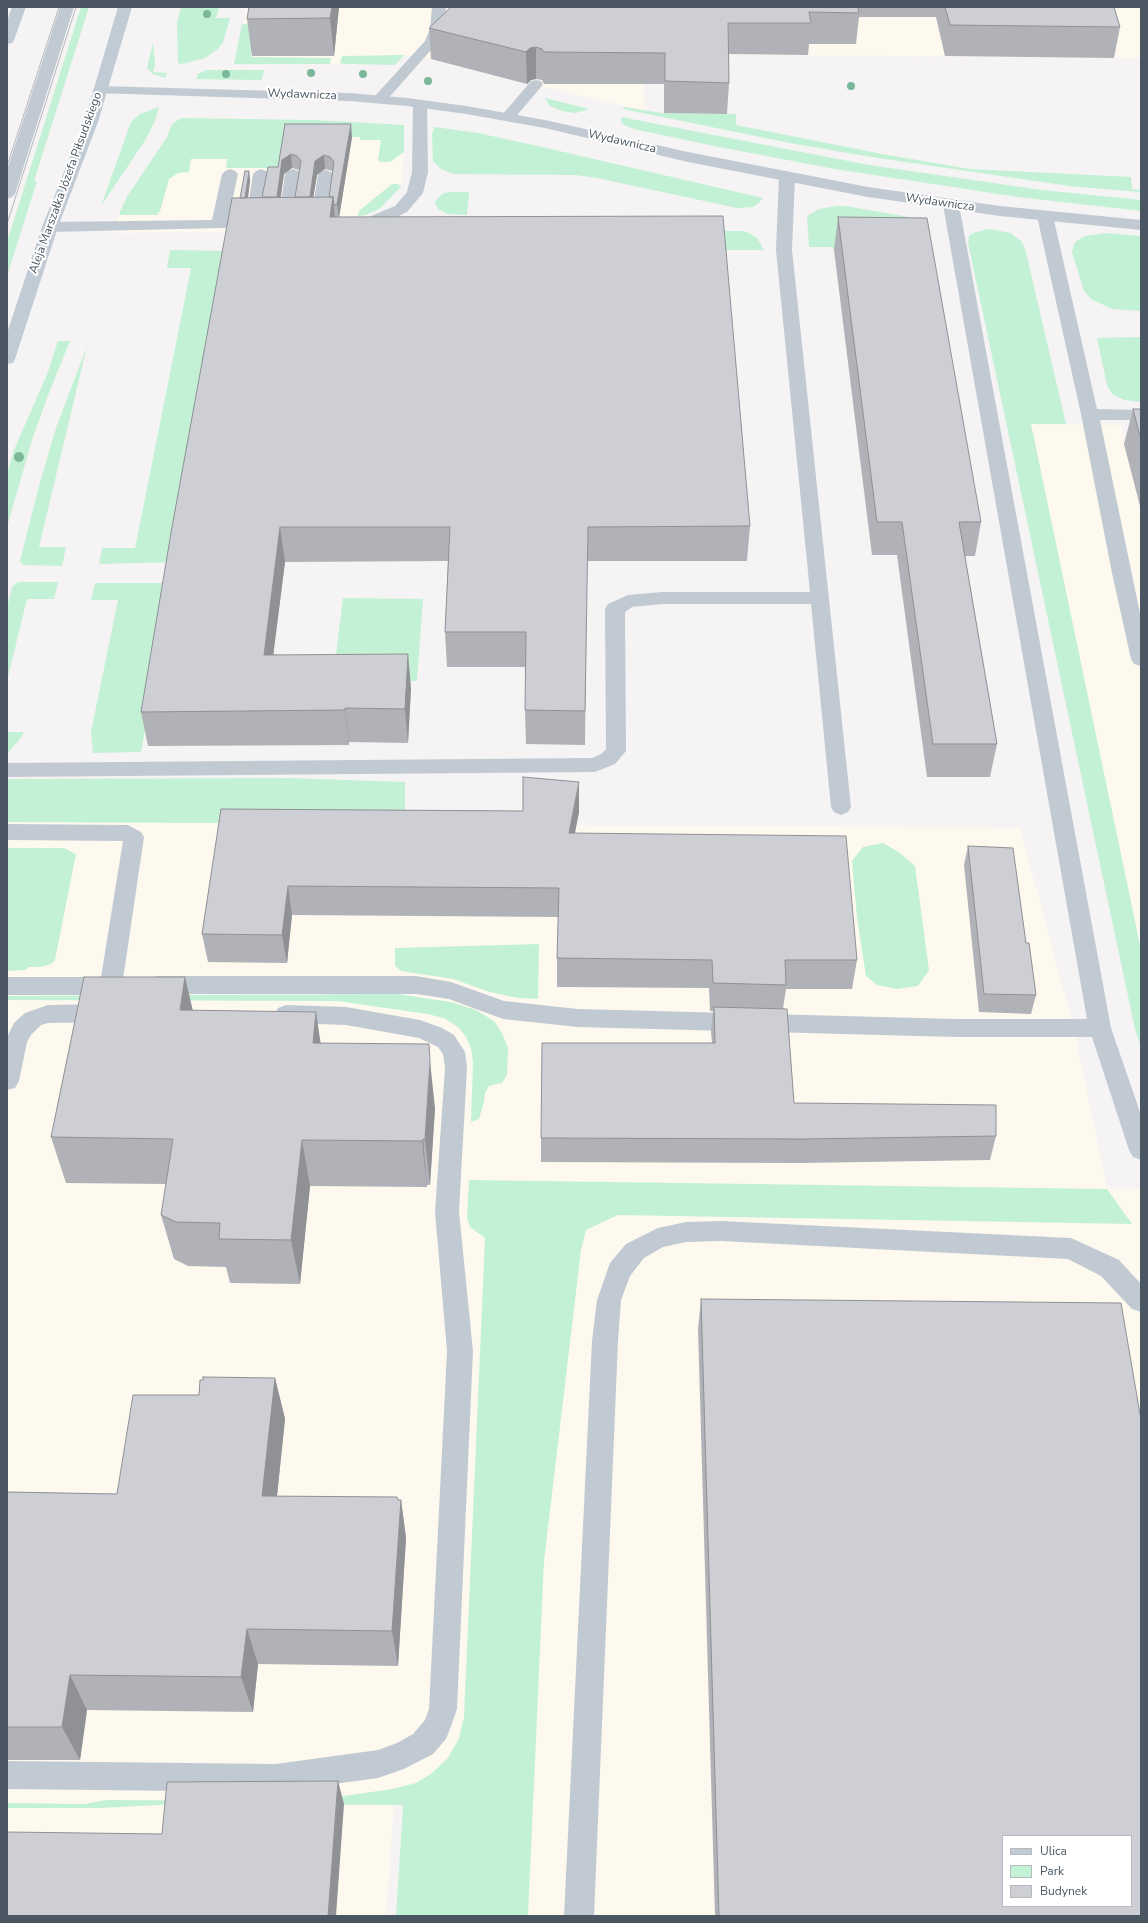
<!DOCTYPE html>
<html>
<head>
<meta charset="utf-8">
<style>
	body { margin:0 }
	#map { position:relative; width:1148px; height:1923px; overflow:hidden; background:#f5f3f3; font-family:"Nunito Sans",sans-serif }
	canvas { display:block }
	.frame { position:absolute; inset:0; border:8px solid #4a5661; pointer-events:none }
	.legend { position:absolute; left:1002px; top:1835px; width:130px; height:72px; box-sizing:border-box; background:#fff; border:1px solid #b7bbc0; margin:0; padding:5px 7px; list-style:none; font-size:12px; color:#4a5661 }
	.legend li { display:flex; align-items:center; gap:8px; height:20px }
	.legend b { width:20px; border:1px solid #b7bbc0 }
</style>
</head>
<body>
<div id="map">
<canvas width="1148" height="1923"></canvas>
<div class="frame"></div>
<ul class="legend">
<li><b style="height:5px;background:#c1cbd6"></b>Ulica</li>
<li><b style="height:11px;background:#c3f1d5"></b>Park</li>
<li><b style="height:11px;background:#cdcfd5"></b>Budynek</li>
</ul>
</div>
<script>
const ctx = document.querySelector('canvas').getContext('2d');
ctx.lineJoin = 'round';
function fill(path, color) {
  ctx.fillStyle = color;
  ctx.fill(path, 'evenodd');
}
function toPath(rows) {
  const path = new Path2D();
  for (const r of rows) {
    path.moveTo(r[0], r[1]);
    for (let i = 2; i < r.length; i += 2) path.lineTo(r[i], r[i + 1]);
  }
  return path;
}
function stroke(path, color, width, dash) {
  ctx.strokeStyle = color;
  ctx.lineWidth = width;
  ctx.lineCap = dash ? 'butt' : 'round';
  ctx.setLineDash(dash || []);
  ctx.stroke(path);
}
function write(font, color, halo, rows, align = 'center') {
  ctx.font = font + ' "Nunito Sans",sans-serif';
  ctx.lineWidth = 4;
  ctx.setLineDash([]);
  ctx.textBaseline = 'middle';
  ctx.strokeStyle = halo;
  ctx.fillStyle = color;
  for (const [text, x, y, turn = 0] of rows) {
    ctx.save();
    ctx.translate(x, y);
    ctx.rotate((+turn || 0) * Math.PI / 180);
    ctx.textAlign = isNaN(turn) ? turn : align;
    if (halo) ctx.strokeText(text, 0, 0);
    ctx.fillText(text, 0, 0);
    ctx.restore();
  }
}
const commercial = toPath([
	[248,7,1141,7,1141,58,642,54,645,111,431,59,404,55,395,65,234,64],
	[181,118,316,120,404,125,403,173,401,186,379,209,365,215,358,216,356,232,113,233,120,211,128,195,167,137,172,124],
	[1031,424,1121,425,1124,444,1141,444,1141,950],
	[7,822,131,822,1020,828,1074,1029,1107,1188,1141,1189,1141,1916,396,1916,403,1805,394,1804,386,1916,7,1916],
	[1003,1836,1131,1836,1131,1906,1003,1906]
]);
const green = toPath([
	[81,7,89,7,34,181,37,181,7,276,7,242],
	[181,7,219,7,216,18,230,18,223,42,218,49,205,58,186,63,178,64,177,23],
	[242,24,255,24,251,57,331,58,330,64,234,64],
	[153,43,155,64,153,72,167,73,165,78,153,74,147,68],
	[404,55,395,65,344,64,340,63,342,56],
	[206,70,264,70,262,80,196,79,198,74],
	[545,98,589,109,576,113,562,111,550,106],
	[159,107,155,121,146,139,101,206,131,122,140,114],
	[624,107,661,113,736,114,736,125,882,154,970,169,1131,177,1132,189,1141,190,1141,192,1070,186,878,158,795,144,623,109],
	[621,117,869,165,1042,190,1141,200,1141,211,1018,197,835,169,714,146,634,129,626,126,621,122],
	[181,118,316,120,404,125,404,152,390,162,380,162,378,160,381,140,360,140,360,137,287,137,282,168,226,168,227,159,191,159,189,172,178,173,169,179,160,211,157,215,120,215,120,211,128,195,167,137,172,124],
	[435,127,478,133,542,147,763,198,759,203,753,207,737,208,597,178,575,175,453,174,441,169,433,161,432,133],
	[392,184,398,184,401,186,400,188,379,209,365,215,358,216,359,211],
	[452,192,469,192,467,215,447,214,438,209,435,202,439,197,444,193],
	[837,206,846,206,914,218,834,250,832,247,809,247,807,216,819,209],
	[988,229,1011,233,1022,242,1025,248,1066,424,1031,424,1141,950,1141,1047,1135,1029,968,243,969,236,973,233],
	[720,231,742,231,749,233,757,238,764,250,721,250],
	[1107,233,1141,236,1141,311,1112,309,1091,299,1084,291,1072,252,1074,244,1078,240,1085,236],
	[170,250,234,251,178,562,99,564,102,548,135,548,191,268,167,268],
	[1141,337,1141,402,1124,400,1112,394,1107,385,1097,338],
	[58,341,70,341,47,398,32,440,7,527,7,474,14,450,48,372],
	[87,346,39,547,66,547,62,566,23,565,20,561,39,486,56,428],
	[18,582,58,582,54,599,27,599,7,681,7,608,12,587],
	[95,583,172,583,141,752,93,753,91,732,118,600,91,600],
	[343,598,423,599,417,681,333,680],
	[7,732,24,732,20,739,7,754],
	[289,778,405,782,405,824,7,822,7,779],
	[883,843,900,853,915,866,929,970,918,986,897,989,877,985,866,976,857,918,852,861,863,847],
	[7,848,64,848,76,854,55,960,51,964,42,967,29,967,25,970,7,971],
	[539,944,538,999,518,998,490,992,453,979,401,971,395,966,395,948],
	[397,994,451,1002,476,1010,494,1021,502,1033,508,1048,507,1075,502,1083,489,1086,485,1093,484,1102,479,1119,471,1122,473,1062,471,1048,466,1037,458,1027,444,1018,427,1014,337,1001,7,1000,7,996],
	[469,1180,1107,1189,1132,1224,618,1215,586,1230,581,1250,544,1561,528,1916,396,1916,403,1805,177,1804,100,1808,7,1808,7,1803,84,1804,106,1800,292,1801,330,1798,392,1789,416,1783,432,1773,448,1758,459,1738,464,1717,485,1238,470,1227,467,1218]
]);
const service = toPath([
	[60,7,74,7,15,194,12,197,7,199,7,170,60,7],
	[432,7,446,7,444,29,438,42,385,102,375,102,373,99,375,96,425,41,430,29,432,7],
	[536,80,541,81,543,84,541,87,513,120,503,120,501,117,503,114,531,81,536,80],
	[420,100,425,101,427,104,428,172,423,193,407,212,395,218,373,226,358,229,352,227,350,224,352,221,369,217,395,206,407,192,412,172,413,104,415,101,420,100],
	[230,169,235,171,238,174,228,220,246,219,253,174,256,171,261,169,266,171,269,174,261,220,266,224,264,227,50,232,44,230,42,227,44,224,50,222,212,220,222,174,225,171,230,169],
	[293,169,298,171,301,174,294,224,292,227,286,229,280,227,278,224,285,174,288,171,293,169],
	[326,170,331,172,334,175,326,224,324,227,318,229,312,227,310,224,318,175,321,172,326,170],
	[787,172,792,174,795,177,792,250,851,807,848,812,841,815,834,812,831,807,811,604,662,604,632,607,625,612,626,751,615,764,595,772,7,777,7,763,592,758,601,754,606,749,605,609,608,604,628,595,662,592,810,592,776,250,779,177,782,174,787,172],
	[951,200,957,202,959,205,1111,1028,1141,1115,1141,1160,1133,1157,1129,1150,1092,1037,957,1037,578,1027,503,1019,449,999,416,994,157,994,149,991,146,985,149,979,157,976,416,976,451,982,504,1001,578,1009,957,1019,1087,1019,943,205,945,202,951,200],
	[1045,211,1051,213,1053,216,1097,409,1141,410,1141,420,1100,420,1141,618,1141,666,1134,664,1131,659,1112,573,1081,414,1037,216,1039,213,1045,211],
	[7,824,128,825,141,832,144,837,122,986,119,992,111,995,7,995,7,977,101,977,123,841,7,840,7,824],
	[105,1004,113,1007,116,1013,113,1019,105,1022,48,1023,41,1025,31,1035,27,1042,19,1081,15,1088,7,1090,7,1037,14,1023,25,1013,48,1005,105,1004],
	[286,1005,346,1007,420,1020,442,1028,454,1035,465,1052,467,1068,459,1212,473,1351,457,1709,450,1729,446,1739,433,1754,404,1769,378,1778,276,1792,7,1789,7,1761,276,1764,378,1750,397,1743,413,1734,425,1720,429,1709,447,1351,435,1212,445,1068,443,1054,438,1047,419,1038,346,1025,286,1023,278,1020,275,1014,278,1008,286,1005],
	[721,1221,1071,1238,1119,1260,1141,1284,1141,1312,1132,1309,1101,1276,1068,1259,721,1241,686,1242,663,1247,644,1258,630,1276,621,1300,618,1341,594,1916,564,1916,592,1341,597,1300,610,1263,626,1244,658,1228,686,1222,721,1221]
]);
const tertiary = toPath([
	[100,86,349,93,407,98,466,106,545,120,688,152,868,187,1000,206,1141,220,1141,230,1000,216,868,197,688,162,545,128,466,114,407,106,349,101,95,93,93,90,95,87,100,86]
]);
const secondary = toPath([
	[12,7,26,7,14,40,12,43,7,44,7,21,12,7],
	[118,7,132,7,98,122,58,227,15,359,13,363,7,364,7,333,42,227,84,122,118,7]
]);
const tram = toPath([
	[7,166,59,7],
	[7,224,76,7]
]);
const trees = [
	[207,14,4],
	[311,73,4],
	[226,74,4],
	[363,74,4],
	[428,81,4],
	[851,86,4],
	[19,457,5]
];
const wall = toPath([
	[339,7,334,56,252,56,247,19],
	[451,7,1114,7,1120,27,1114,58,945,56,936,17,859,17,856,44,809,44,808,55,728,54,729,83,727,114,664,113,664,84,544,84,542,80,536,79,531,80,527,84,431,59,429,28],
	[285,124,352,137,339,217,750,526,747,561,587,561,585,745,526,744,525,710,526,667,447,667,445,632,448,561,285,562,273,654,411,688,408,743,349,742,349,745,148,746,141,712,249,171,250,181,248,198,262,197,278,167],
	[292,168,299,170,299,171,295,197,280,197,284,174],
	[325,169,332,171,333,172,329,197,313,197,317,175],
	[838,217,981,522,975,556,965,556,997,744,990,777,927,777,897,555,872,555,834,250],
	[1133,409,1141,409,1141,510,1124,444],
	[579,782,579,812,575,833,857,960,852,989,786,989,783,1009,794,1103,996,1136,990,1160,801,1163,541,1162,541,1138,712,1043,711,1032,713,1011,710,1011,709,988,557,987,557,958,558,917,292,915,287,963,208,962,202,934,221,809,523,811],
	[968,846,1026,943,1036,995,1031,1014,979,1012,964,865],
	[192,1010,321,1043,435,1108,430,1185,427,1185,427,1187,310,1186,300,1284,230,1283,226,1267,188,1266,174,1259,161,1215,166,1184,66,1183,51,1137],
	[701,1299,1141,1916,715,1916,698,1329],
	[275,1378,285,1419,277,1496,401,1500,406,1538,398,1666,258,1664,253,1712,87,1710,80,1760,7,1760,7,1492,117,1494,199,1395]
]);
const shadedWall = toPath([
	[332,7,339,7,334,56,330,18],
	[536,47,536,79,531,80,527,84,526,52,530,48],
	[351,124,352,137,339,218,337,204],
	[291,154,292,168,284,174,278,218,276,205,282,160],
	[324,155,325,169,317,175,310,218,308,205,315,161],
	[249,171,250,181,245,219,243,209],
	[333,197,336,231,330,217],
	[280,527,285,562,269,689,264,655],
	[408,654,411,688,408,743,405,709],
	[345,708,349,742,349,745,345,710],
	[579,782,579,812,569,862,569,833],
	[288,886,292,915,287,963,282,935],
	[185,977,196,1024,180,1010],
	[316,1012,323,1059,313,1043],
	[430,1061,435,1108,430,1185,425,1139],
	[423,1139,427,1185,427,1187,422,1141],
	[302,1140,310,1186,300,1284,291,1240],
	[275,1378,285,1419,273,1534,262,1496],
	[401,1500,406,1538,398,1666,392,1631],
	[247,1629,258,1664,253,1712,241,1677],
	[70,1675,87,1710,80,1760,62,1727],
	[338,1781,344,1804,336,1916,328,1916]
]);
const building = toPath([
	[249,7,332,7,330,18,247,19,249,7],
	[451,7,858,7,859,13,809,12,811,23,728,23,729,83,665,81,665,53,544,52,542,49,536,47,530,48,526,52,429,28,451,7],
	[945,7,1114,7,1120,27,950,25,945,7],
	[285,124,351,124,337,204,334,205,333,197,329,197,334,162,330,157,324,155,315,161,310,197,295,197,301,161,297,156,291,154,282,160,277,197,262,197,268,167,278,167,285,124],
	[245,171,249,171,245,198,240,198,245,171],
	[333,197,330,217,723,216,750,526,588,527,585,711,525,710,526,632,445,632,450,527,280,527,264,655,408,654,405,709,345,708,345,710,141,712,172,527,232,198,333,197],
	[838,217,927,218,981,522,959,522,997,744,933,744,902,522,877,522,838,217],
	[1133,409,1141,409,1141,440,1133,409],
	[523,777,579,782,569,833,846,836,857,960,785,960,786,985,713,983,712,960,557,958,559,888,288,886,282,935,202,934,221,809,523,811,523,777],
	[968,846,1013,848,1026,943,1029,943,1036,995,984,994,968,846],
	[84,977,185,977,180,1010,316,1012,313,1043,429,1044,430,1061,425,1139,423,1139,422,1141,302,1140,291,1240,219,1239,220,1223,176,1222,161,1215,173,1139,51,1137,84,977],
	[714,1007,787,1009,794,1103,996,1105,996,1136,804,1139,541,1138,542,1043,715,1043,714,1007],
	[701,1299,1121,1303,1141,1420,1141,1916,719,1916,701,1299],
	[1003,1836,1131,1836,1131,1906,1003,1906,1003,1836],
	[203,1377,275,1378,262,1496,397,1497,398,1500,401,1500,392,1631,247,1629,241,1677,70,1675,62,1727,7,1727,7,1492,117,1494,133,1395,199,1395,200,1380,203,1380,203,1377],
	[338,1781,328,1916,7,1916,7,1832,162,1834,167,1782,338,1781]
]);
const farStreetnames = [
	["Wydawnicza",302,95,2],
	["Wydawnicza",622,142,13],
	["Aleja Marszałka Józefa Piłsudskiego",66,183,-70],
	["Wydawnicza",940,203,8]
];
fill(commercial, '#fdf9ef');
fill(green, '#c3f1d5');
fill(service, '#c1cad2');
fill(tertiary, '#c1cad2');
fill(secondary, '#c1cbd6');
stroke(tram, '#b5b8bd', 1);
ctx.fillStyle = '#7bb799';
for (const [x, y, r] of trees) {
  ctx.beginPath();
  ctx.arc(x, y, r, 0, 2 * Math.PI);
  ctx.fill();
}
fill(wall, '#b0b2b7');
fill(shadedWall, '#909195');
fill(building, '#cdcfd5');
stroke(building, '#909195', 1);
write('12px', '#4a5661', '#fff', farStreetnames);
</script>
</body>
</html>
